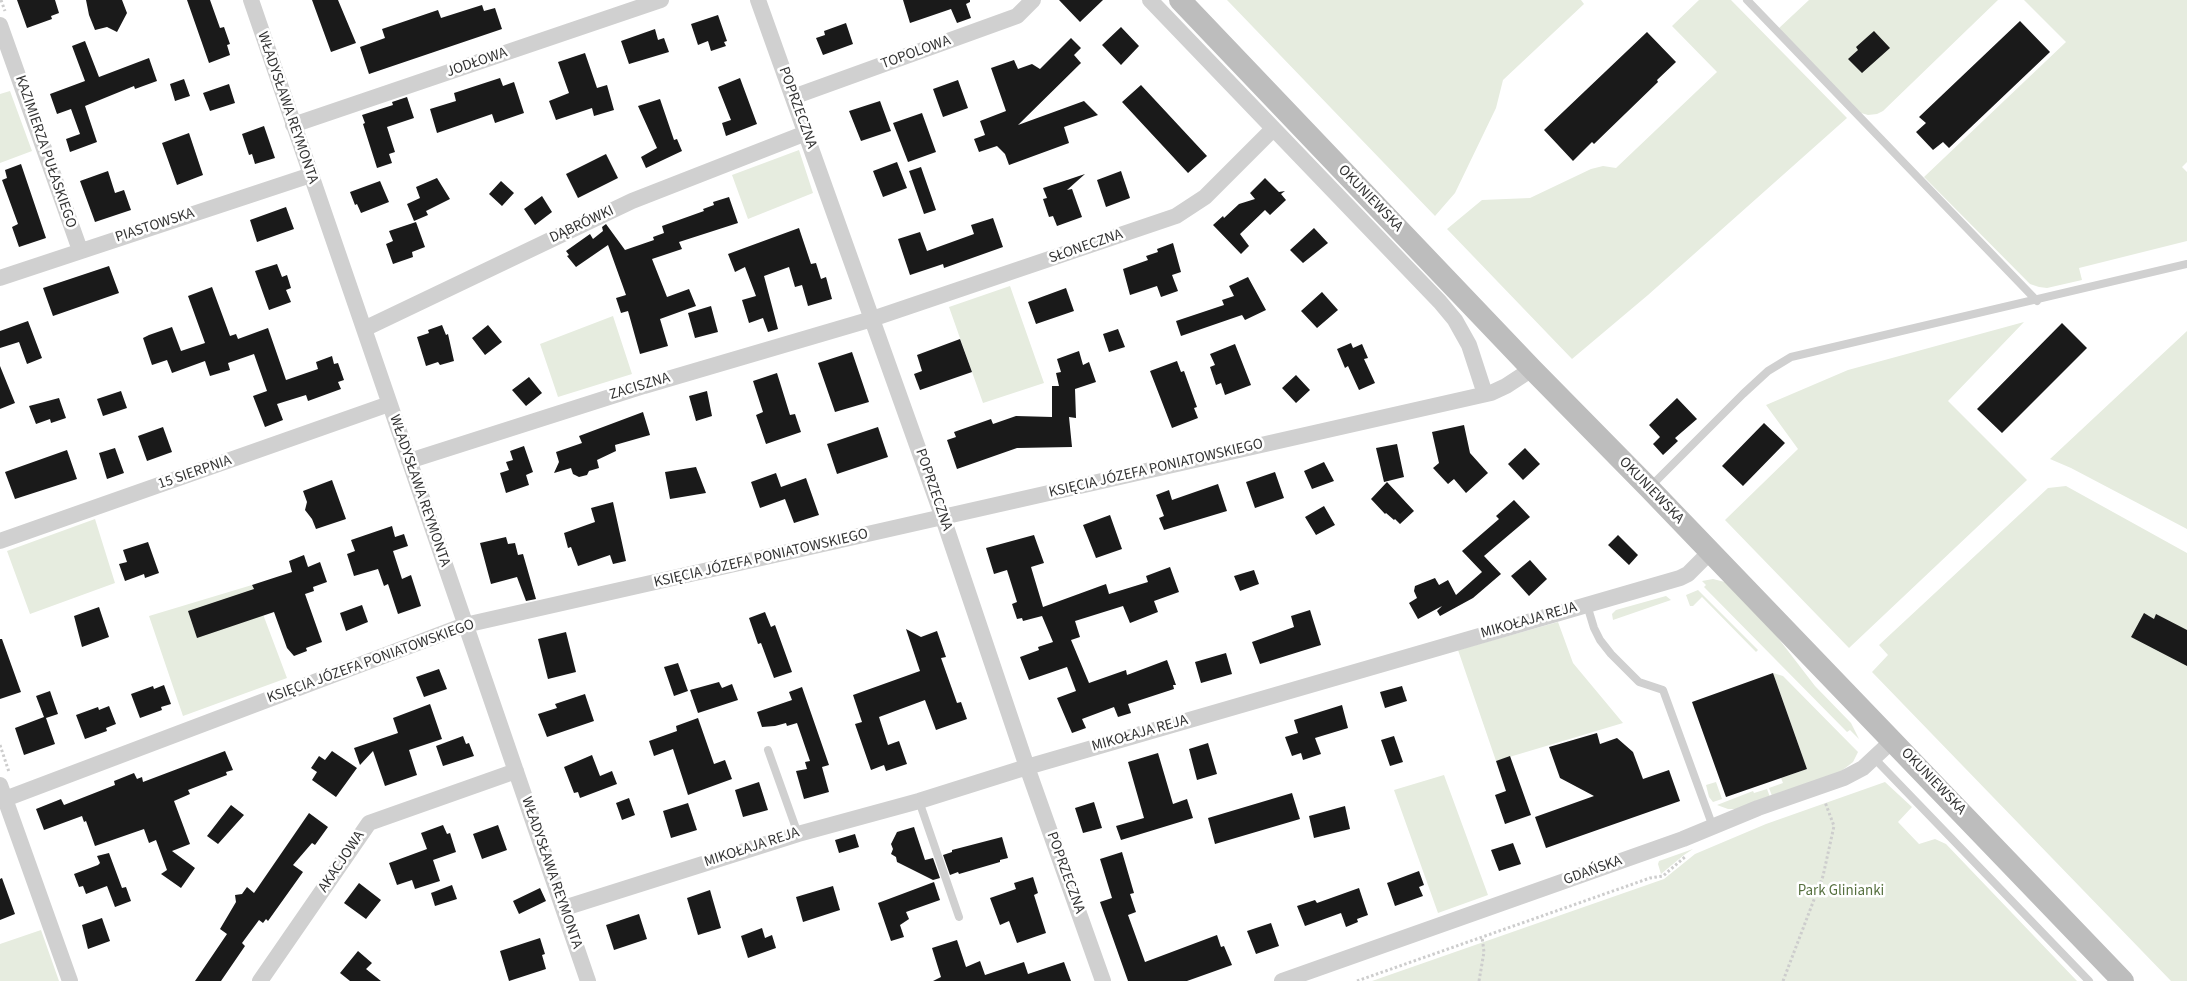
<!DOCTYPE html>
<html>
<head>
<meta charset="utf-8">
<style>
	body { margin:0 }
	canvas { display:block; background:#fff }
</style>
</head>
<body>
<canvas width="2187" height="981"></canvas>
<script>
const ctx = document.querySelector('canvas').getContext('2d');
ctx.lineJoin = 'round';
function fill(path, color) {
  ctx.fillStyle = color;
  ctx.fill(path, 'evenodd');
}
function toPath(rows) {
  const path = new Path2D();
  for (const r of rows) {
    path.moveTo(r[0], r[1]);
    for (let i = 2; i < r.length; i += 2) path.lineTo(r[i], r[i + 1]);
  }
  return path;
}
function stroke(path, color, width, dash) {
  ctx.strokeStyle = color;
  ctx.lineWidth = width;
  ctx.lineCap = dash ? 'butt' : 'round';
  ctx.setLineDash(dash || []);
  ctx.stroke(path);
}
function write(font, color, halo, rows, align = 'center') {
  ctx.font = font + ' "Source Sans 3",sans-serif';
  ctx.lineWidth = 5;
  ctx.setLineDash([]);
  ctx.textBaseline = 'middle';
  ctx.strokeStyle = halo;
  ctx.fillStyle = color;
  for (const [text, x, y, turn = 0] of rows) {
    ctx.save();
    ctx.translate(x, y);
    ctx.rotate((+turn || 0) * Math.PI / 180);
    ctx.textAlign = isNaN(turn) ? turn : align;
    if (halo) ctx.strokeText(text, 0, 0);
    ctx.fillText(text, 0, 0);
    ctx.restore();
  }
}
const green = toPath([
	[1227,0,1581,0,1584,4,1503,80,1496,108,1455,193,1435,216],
	[1699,0,1731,0,1847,118,1648,295,1572,359,1447,229,1482,200,1530,198,1591,169,1603,166,1616,168,1717,72,1672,26],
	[1809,0,1998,0,1883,111,1877,114,1868,115,1861,113,1778,29],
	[2024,0,2187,0,2187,162,2182,167,2187,172,2187,241,2079,268,2082,280,2047,288,2039,287,2030,284,1924,177,2066,42],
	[10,91,32,151,0,163,0,94],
	[799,150,813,193,748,219,732,175],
	[1010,286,1044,383,983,403,949,307],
	[613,316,632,374,558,397,540,344],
	[2024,322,1948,401,2027,480,1849,648,1725,520,1798,449,1766,405,1848,370],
	[2187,331,2187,529,2071,468,2050,459],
	[2066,486,2187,553,2187,981,2171,981,1872,672,1888,655,1879,645,2048,488],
	[95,519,115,583,30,614,7,551],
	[1713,579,1725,582,1775,634,1815,686,1851,723,1859,739,1850,730,1847,732,1704,587,1706,585,1702,581],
	[252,585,287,678,183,716,149,616],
	[1698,590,1758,650,1756,652,1702,597,1693,606,1690,606,1686,595],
	[1666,596,1671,600,1613,620,1612,614,1616,610],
	[1558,622,1573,663,1623,723,1496,761,1458,650],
	[1773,673,1783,676,1858,752,1853,762,1840,772,1772,796,1769,788,1783,783,1781,778,1807,769],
	[1444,775,1488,895,1438,913,1394,790],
	[1716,782,1722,799,1713,802,1709,797,1706,785],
	[1885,782,1912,807,1898,822,1919,844,1935,839,1946,844,2077,981,1372,981,1664,879,1695,854,1766,824],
	[1767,789,1770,797,1737,809,1728,809,1717,805,1753,791,1754,793],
	[1693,849,1684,855,1661,874,1658,864,1659,861],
	[41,930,59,981,0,981,0,944]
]);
const building = toPath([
	[17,0,55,0,59,13,51,16,52,19,27,28],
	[86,0,122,0,127,13,117,32,107,27,95,30,89,15],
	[187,0,210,0,220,28,224,27,230,44,227,45,230,55,209,63],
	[312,0,338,0,356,43,331,52],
	[903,0,970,0,970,2,966,4,971,18,957,23,951,9,910,23],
	[1059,0,1103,0,1080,22],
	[482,5,484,11,495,8,502,29,369,74,360,47,385,38,382,29,438,10,441,18],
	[718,15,727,41,724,42,726,46,711,51,708,41,698,45,691,24],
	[2020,21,2050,52,1949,148,1943,142,1933,150,1916,132,1926,123,1919,117],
	[846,23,853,44,823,55,816,38,825,35,824,31],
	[1121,27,1139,46,1121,65,1102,45],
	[655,29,658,40,664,38,669,52,629,64,621,41],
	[1874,31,1890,48,1862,73,1848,59,1858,50,1856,47],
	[1647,32,1676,62,1657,80,1658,82,1594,144,1592,142,1573,161,1544,130],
	[1071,38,1081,48,1074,55,1081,63,1018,125,1084,101,1098,115,1064,127,1069,143,1009,165,1005,154,997,146,979,152,974,139,985,135,980,121,1006,111,991,68,1014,60,1018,69,1032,64,1040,69],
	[85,41,99,77,149,58,157,81,135,89,134,86,85,106,97,142,70,152,66,139,80,134,71,109,57,114,50,94,85,81,72,46],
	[585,53,597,88,607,85,614,110,594,116,592,108,556,120,549,101,569,93,558,62],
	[500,78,503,86,514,82,524,113,495,123,492,114,437,133,430,109,456,101,454,93],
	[740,78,757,124,726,136,722,123,731,120,718,87],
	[184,79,190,96,175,101,170,84],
	[958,80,968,108,943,117,933,89],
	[229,84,235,103,210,111,203,93],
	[1141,85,1207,156,1188,173,1122,102],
	[407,97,414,118,387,127,395,152,389,154,392,163,377,168,363,124,365,123,362,115,393,105,392,102],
	[660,99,674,140,677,139,682,151,646,168,641,157,657,148,638,106],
	[880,101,891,131,861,141,849,111],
	[922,113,936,152,908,162,893,123],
	[264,126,275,158,255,164,252,154,249,155,242,134],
	[189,133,203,175,177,185,162,143],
	[606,154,618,178,578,198,566,174],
	[897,162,907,188,883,197,873,171],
	[21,164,46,238,19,247,12,227,18,224,2,180,7,178,5,170],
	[921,167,936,210,924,214,909,171],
	[108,171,115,193,124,190,131,210,95,222,80,181],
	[1121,171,1130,198,1106,207,1097,180],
	[1085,174,1067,190,1072,189,1082,217,1057,226,1053,216,1049,217,1043,199,1047,198,1043,188],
	[437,178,450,199,426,211,428,215,414,221,407,204,420,198,416,187],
	[1265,178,1279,192,1285,191,1281,194,1286,200,1270,215,1265,210,1240,234,1249,246,1241,254,1213,225,1223,216,1224,218,1239,204,1255,199,1250,193],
	[380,181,389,202,361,213,357,204,355,205,350,192],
	[501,181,514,193,502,206,489,194],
	[542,196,552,212,535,225,524,209],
	[729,197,738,223,679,242,682,249,652,259,667,297,689,289,696,306,660,319,668,346,640,354,628,311,621,313,616,298,626,295,608,245,576,267,567,256,569,255,566,251,590,234,593,239,603,231,602,227,606,224,625,250,654,240,653,237,664,233,662,226,704,211,703,209,714,205,713,202],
	[286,207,294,229,257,242,250,220],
	[993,218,1003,247,944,268,943,264,910,275,898,239,920,232,927,251,974,234,971,225],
	[416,222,425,247,412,252,413,257,393,264,386,244,393,241,389,231],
	[799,228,811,264,816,263,821,279,826,277,832,299,808,306,802,285,795,287,789,267,764,276,778,329,768,332,763,318,749,323,742,300,756,296,745,267,735,272,728,254],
	[1314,228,1328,243,1303,263,1290,250],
	[1173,243,1181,272,1172,275,1178,291,1161,297,1157,286,1130,295,1123,269,1148,260,1146,256,1158,252,1157,249],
	[277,264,282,277,287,275,291,288,286,290,291,302,269,310,255,271],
	[109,266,119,293,53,316,43,288],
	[1248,277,1266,310,1245,320,1242,315,1181,336,1176,321,1224,305,1222,300,1234,296,1229,286],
	[212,287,230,336,236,334,238,339,268,328,286,380,318,369,316,362,332,356,334,364,338,363,344,380,338,382,341,389,308,401,306,395,277,404,283,420,265,427,253,396,267,391,254,354,228,363,230,370,210,376,205,361,172,373,167,360,152,365,143,338,149,335,172,327,181,351,205,343,188,296],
	[1066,288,1074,311,1036,324,1028,302],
	[1322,292,1338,310,1317,328,1301,311],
	[711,306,718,332,695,338,688,313],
	[28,321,42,358,27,364,19,342,0,348,0,331],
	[2062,323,2087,348,2002,433,1977,409],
	[442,325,446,335,448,334,454,361,440,365,438,362,426,366,417,337,429,333,428,330],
	[488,325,502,342,485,355,472,338],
	[1118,329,1125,347,1109,352,1103,334],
	[960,339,972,372,920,390,914,374,922,371,917,355],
	[1351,343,1353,348,1362,344,1368,358,1364,359,1375,383,1359,390,1348,366,1345,368,1337,349],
	[1235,344,1251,385,1225,395,1221,383,1216,385,1210,367,1215,365,1210,354],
	[1079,351,1083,365,1089,362,1096,382,1075,389,1076,418,1069,417,1072,447,1017,448,957,469,947,440,956,437,954,432,991,419,993,424,1016,416,1052,417,1052,386,1059,386,1056,373,1061,372,1057,359],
	[852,352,869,402,835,412,818,363],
	[1177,361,1181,372,1184,371,1197,407,1194,408,1198,418,1172,428,1150,371],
	[0,366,15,403,0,409],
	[777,373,790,415,795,414,801,432,766,444,756,415,763,412,753,381],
	[1296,375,1310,390,1296,403,1282,388],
	[529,377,542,393,526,406,512,390],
	[121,391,127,408,103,416,97,399],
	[707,391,712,416,696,421,689,396],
	[59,398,66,418,51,423,50,419,36,424,29,406],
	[1677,398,1697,419,1675,438,1678,441,1663,455,1653,444,1660,437,1649,425],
	[643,412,650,435,615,445,616,451,597,460,599,468,589,471,587,475,579,477,573,474,571,468,554,473,559,462,556,452,582,443,579,436],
	[1764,423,1785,443,1743,486,1722,466],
	[1464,425,1470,453,1488,473,1466,493,1454,479,1448,484,1433,468,1439,463,1432,432],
	[163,427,172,452,147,461,138,436],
	[878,427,888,457,837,474,827,444],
	[1397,444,1404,477,1384,482,1376,448],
	[524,446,533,472,526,475,529,485,506,493,500,473,509,470,506,462,513,460,510,451],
	[115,448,124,473,107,479,99,453],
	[1525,448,1540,464,1523,480,1508,464],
	[67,450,77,479,15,499,5,472],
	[1324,462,1334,481,1312,489,1304,471],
	[696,467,706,493,670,499,665,472],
	[1275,472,1284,498,1255,508,1246,482],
	[776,473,781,487,806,478,819,515,794,523,785,499,760,508,751,482],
	[332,480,346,519,316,529,312,519,305,510,307,502,303,491],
	[1387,482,1414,511,1400,524,1395,519,1394,520,1386,513,1385,514,1371,499],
	[1218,484,1227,511,1164,530,1159,518,1164,516,1156,495,1169,490,1172,500],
	[1514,500,1530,517,1484,556,1501,574,1473,598,1440,616,1437,611,1442,606,1418,619,1409,603,1417,598,1414,591,1415,586,1435,578,1439,585,1448,580,1456,595,1482,572,1462,551,1499,519,1496,516],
	[613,502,626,561,613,564,610,555,578,566,571,547,568,548,564,533,595,522,591,508],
	[1324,506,1335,525,1316,535,1305,517],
	[1110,515,1122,549,1096,558,1083,525],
	[392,526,395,537,404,534,408,546,393,551,402,579,411,575,421,606,398,614,388,584,384,586,378,569,354,576,347,554,355,551,351,540],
	[1034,535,1044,563,1031,567,1043,607,1106,584,1109,594,1148,582,1146,576,1170,567,1179,592,1154,601,1158,612,1130,623,1123,606,1075,621,1080,637,1071,640,1089,683,1126,670,1127,675,1167,660,1176,685,1173,685,1174,689,1128,704,1131,713,1118,717,1114,707,1082,719,1086,728,1072,733,1057,698,1076,691,1067,667,1029,680,1020,657,1039,650,1038,647,1053,642,1042,616,1023,621,1022,618,1017,619,1012,604,1017,602,1007,570,994,574,986,548],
	[1618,535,1638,555,1629,565,1608,545],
	[506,537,508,544,515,543,518,555,523,554,536,599,526,601,517,577,491,584,480,543],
	[148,542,159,573,145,578,144,574,125,581,119,564,127,562,123,550],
	[304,555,308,567,320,562,327,582,313,587,314,591,305,594,322,642,306,648,307,651,294,656,287,648,274,612,197,638,188,611,254,589,252,585,292,572,289,561],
	[1530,560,1547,579,1529,596,1511,576],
	[1254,570,1259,584,1240,591,1234,576],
	[362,605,368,622,346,631,340,613],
	[99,607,109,637,82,647,74,616],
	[1310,610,1321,645,1260,664,1252,642,1294,627,1291,616],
	[765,612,771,627,775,625,792,672,774,678,761,643,758,644,749,618],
	[2144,613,2154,619,2156,614,2187,630,2187,666,2131,637],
	[906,629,921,637,937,631,946,657,941,658,957,703,961,702,967,719,936,730,925,700,879,717,888,745,899,741,907,764,886,771,884,765,871,770,855,724,862,722,853,695,920,671],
	[566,632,576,672,548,679,538,639],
	[0,639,2,639,21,692,0,699],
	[1226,653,1232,674,1201,683,1195,662],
	[678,663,688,691,674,696,664,667],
	[439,669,447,689,424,697,416,677],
	[1773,673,1807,769,1726,797,1692,702],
	[719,682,722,688,732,684,738,700,698,713,690,690],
	[164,685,171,704,161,707,162,710,140,718,131,694,153,686,154,689],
	[1402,686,1407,701,1385,708,1380,692],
	[802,687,829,765,822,767,829,792,804,799,796,771,807,769,805,762,810,761,797,723,787,726,786,723,775,726,762,727,757,712,792,700,789,692],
	[50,691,58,714,46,718,55,744,24,755,15,728,44,717,36,696],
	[585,694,594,721,547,737,538,714,557,708,555,704],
	[430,704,442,739,409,750,417,775,385,786,373,751,360,765,354,748,398,733,393,718],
	[1342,705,1348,728,1315,738,1321,754,1303,760,1301,753,1292,756,1285,737,1298,733,1294,720],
	[109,706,116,724,106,728,107,731,85,739,76,715,98,707,99,710],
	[698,718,714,764,725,760,732,779,688,795,673,749,654,756,649,741,677,731,676,726],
	[1597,733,1600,744,1617,738,1633,752,1643,779,1669,770,1680,801,1546,848,1535,817,1594,796,1560,778,1549,747],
	[463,736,466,744,469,743,474,756,443,766,436,746],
	[1394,736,1403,762,1390,766,1381,740],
	[1208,743,1217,774,1197,780,1189,749],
	[225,751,233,770,226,772,227,775,188,790,190,794,174,801,190,844,172,851,195,868,181,888,161,874,167,870,156,840,149,843,144,829,95,846,86,821,84,822,82,816,44,830,36,809,61,799,64,805,115,785,114,781,134,773,137,779,142,777,143,782],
	[332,751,357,768,336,797,312,780,317,772,311,768,319,756,325,760],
	[1158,753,1173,804,1187,799,1193,818,1121,840,1116,826,1144,818,1128,762],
	[592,755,600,776,612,771,617,784,580,798,578,792,574,793,564,767],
	[1510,756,1531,815,1505,824,1495,795,1506,791,1496,761],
	[759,782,768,810,743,817,735,790],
	[1292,793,1300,819,1215,844,1208,818],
	[629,798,635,815,622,820,616,803],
	[1094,802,1102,828,1083,833,1075,808],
	[688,803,697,830,671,838,663,811],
	[231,805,244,815,218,844,207,836],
	[1345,806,1350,829,1314,838,1309,816],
	[309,813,328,827,315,845,312,843,293,865,303,872,268,921,266,919,263,923,259,920,242,943,245,946,221,981,195,981,227,934,220,929,236,902,235,895,242,894,247,887,254,893],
	[443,825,447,834,450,833,456,852,433,860,440,881,415,889,412,880,397,885,389,863,427,849,421,833],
	[498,825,507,850,482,859,473,834],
	[914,827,925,860,933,858,940,878,933,880,897,862,896,857,891,854,893,849,891,844,897,832],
	[855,834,859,847,839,853,835,840],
	[1002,837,1008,858,1000,860,1000,862,959,874,958,872,950,875,943,855,952,852,952,850],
	[1513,843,1521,864,1499,871,1491,850],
	[1122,852,1134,893,1130,894,1136,912,1128,915,1145,962,1217,935,1221,947,1224,946,1232,965,1187,981,1128,981,1100,902,1112,898,1100,859],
	[109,853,122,888,126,887,131,901,115,907,107,886,86,894,83,886,79,887,74,874,98,865,100,863,97,856],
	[1419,871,1424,885,1419,887,1423,896,1395,906,1387,883],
	[1033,877,1038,893,1034,895,1046,933,1017,943,1009,921,1000,925,990,898,1016,889,1014,883],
	[2,878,15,914,0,920,0,879],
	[934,882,940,900,906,912,909,919,900,925,904,937,891,941,878,903],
	[359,883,381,900,366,919,344,903],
	[452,885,457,899,435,906,431,893],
	[833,886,840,910,803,922,796,897],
	[540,888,546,901,519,914,513,901],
	[1359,888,1368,915,1357,919,1358,922,1346,927,1341,913,1305,926,1297,906,1315,900,1317,903],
	[710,890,721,928,698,935,687,898],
	[639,914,647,939,614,950,606,925],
	[102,918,110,941,88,949,82,925],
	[1271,923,1279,946,1256,954,1247,931],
	[762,928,765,938,772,935,776,948,748,958,741,936],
	[540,938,545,954,542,955,546,969,509,981,500,951],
	[957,940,966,967,980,961,985,975,1024,962,1028,974,1064,962,1071,981,933,981,941,977,932,948],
	[358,951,372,963,366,969,381,981,350,981,340,973]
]);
const path = toPath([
	[1,0,5,11],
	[0,745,9,772],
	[1357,981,1650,878,1663,876,1686,856],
	[1479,981,1484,952,1482,937],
	[1783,981,1823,876,1834,826,1825,802]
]);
const lane = toPath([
	[1747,0,2037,301],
	[1651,486,1743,394,1768,371,1791,357,2187,264],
	[1587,605,1594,628,1600,640,1611,654,1639,682,1663,690,1713,827],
	[768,750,798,834],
	[1874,758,2089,981],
	[919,801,959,917]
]);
const street = toPath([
	[251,0,588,981],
	[758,0,943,518,1027,767,1103,981],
	[1150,0,1440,302,1455,320,1469,345,1485,394],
	[0,25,80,250],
	[793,97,1017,16,1033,0],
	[293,125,661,0],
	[0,278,311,175],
	[364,329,632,201,806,133],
	[409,461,644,386,872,319,1176,216,1205,197,1273,129],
	[0,541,389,404],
	[0,785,70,981],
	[5,799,465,625,1491,393,1506,386,1532,369],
	[564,908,798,834,919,801,1027,767,1680,578,1688,574,1710,552],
	[260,981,369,823,516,771],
	[1282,981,1683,839,1758,808,1844,778,1863,768,1892,741]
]);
const secondary = toPath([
	[1180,0,1532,369,1649,488,2123,981]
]);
const streetNames = [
	["TOPOLOWA",916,53,-20],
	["JODŁOWA",477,63,-19],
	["WŁADYSŁAWA REYMONTA",287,108,71],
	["POPRZECZNA",797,108,70],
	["KAZIMIERZA PUŁASKIEGO",45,152,71],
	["OKUNIEWSKA",1370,199,46],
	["DĄBRÓWKI",582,225,-25],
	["PIASTOWSKA",155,226,-18],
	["SŁONECZNA",1086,247,-19],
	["ZACISZNA",640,387,-17],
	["KSIĘCIA JÓZEFA PONIATOWSKIEGO",1156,469,-13],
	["15 SIERPNIA",195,473,-19],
	["POPRZECZNA",933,490,71],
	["WŁADYSŁAWA REYMONTA",419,491,71],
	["OKUNIEWSKA",1651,491,46],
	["KSIĘCIA JÓZEFA PONIATOWSKIEGO",761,559,-13],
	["MIKOŁAJA REJA",1529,621,-16],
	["KSIĘCIA JÓZEFA PONIATOWSKIEGO",371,662,-20],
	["MIKOŁAJA REJA",1140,734,-16],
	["OKUNIEWSKA",1933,782,46],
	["MIKOŁAJA REJA",752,848,-18],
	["AKACJOWA",342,862,-56],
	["GDAŃSKA",1593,871,-20],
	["WŁADYSŁAWA REYMONTA",551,873,71],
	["POPRZECZNA",1065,873,70]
];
const parkNames = [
	["Park Glinianki",1841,892]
];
fill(green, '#e6ecdf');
fill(building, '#1a1a1a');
stroke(path, '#cdcdcd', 3, [2.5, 2.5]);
stroke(lane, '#d0d0d0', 8);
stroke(street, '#d0d0d0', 16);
stroke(secondary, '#bdbdbd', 22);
write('15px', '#333', '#fff', streetNames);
write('15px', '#56703f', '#fff', parkNames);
</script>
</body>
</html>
